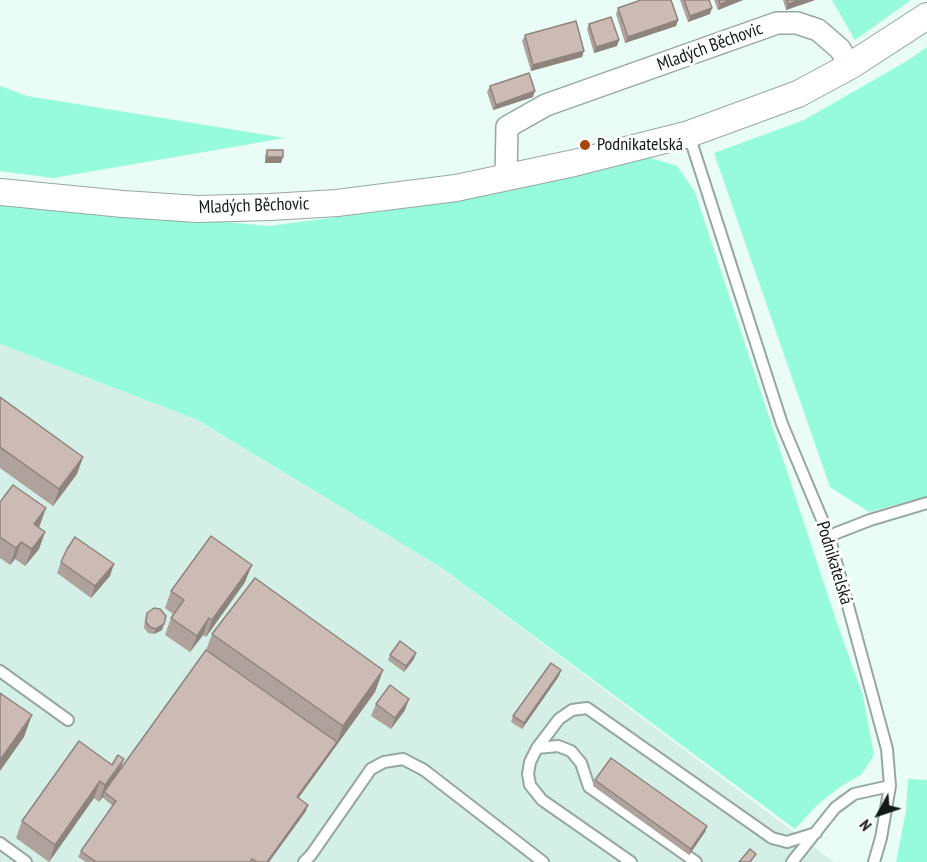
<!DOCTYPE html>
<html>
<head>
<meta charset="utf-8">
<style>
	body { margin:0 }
	#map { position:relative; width:927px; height:862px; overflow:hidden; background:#e9fcf5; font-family:"PT Sans Narrow",sans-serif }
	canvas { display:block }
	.north { position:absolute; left:849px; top:784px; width:60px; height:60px; -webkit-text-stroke:4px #fff; paint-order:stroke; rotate:230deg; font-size:16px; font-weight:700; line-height:24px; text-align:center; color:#121916 }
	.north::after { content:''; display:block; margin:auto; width:21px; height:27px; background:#121916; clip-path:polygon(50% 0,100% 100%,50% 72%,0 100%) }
</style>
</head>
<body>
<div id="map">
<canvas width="927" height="862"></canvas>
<div class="north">N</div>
</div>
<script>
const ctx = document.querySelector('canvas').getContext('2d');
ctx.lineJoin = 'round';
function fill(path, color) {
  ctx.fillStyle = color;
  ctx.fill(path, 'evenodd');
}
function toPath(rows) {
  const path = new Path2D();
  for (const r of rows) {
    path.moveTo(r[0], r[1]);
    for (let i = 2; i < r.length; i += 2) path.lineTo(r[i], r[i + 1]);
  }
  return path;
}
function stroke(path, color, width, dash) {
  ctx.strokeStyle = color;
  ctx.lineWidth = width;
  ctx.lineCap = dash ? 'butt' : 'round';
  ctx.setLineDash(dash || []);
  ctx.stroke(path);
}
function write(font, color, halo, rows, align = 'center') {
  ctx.font = font + ' "PT Sans Narrow",sans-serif';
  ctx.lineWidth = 6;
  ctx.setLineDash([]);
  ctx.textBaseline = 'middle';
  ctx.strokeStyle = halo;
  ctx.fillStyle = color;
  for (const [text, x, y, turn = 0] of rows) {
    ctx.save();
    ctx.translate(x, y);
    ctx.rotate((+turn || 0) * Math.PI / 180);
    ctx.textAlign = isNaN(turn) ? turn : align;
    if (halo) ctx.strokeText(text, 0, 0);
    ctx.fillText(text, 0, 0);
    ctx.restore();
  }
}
const built = toPath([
	[0,344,198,420,442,568,834,862,0,862]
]);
const green = toPath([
	[832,0,911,0,855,40],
	[927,47,927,496,869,512,830,487,714,153,804,120,907,61],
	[0,86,27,96,285,138,53,178,0,171],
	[648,157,677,166,695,192,836,620,863,696,874,755,862,774,840,787,816,806,795,829,442,568,198,420,0,344,0,202,269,226,460,201],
	[908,779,927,780,927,862,896,862,906,811]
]);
const service = toPath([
	[689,135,782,424,829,536,887,749,890,786,881,838,874,862],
	[829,536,870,520,927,503],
	[0,671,68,720],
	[537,748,558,746,571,751,581,763,589,787,696,862],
	[0,843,26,862],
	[304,862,311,855,371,769,384,762,403,759,424,770,543,862],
	[631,862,542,800,530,785,528,774,530,762,537,748,559,719,572,710,587,708,772,838,787,842,816,833],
	[792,862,835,808,854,794,890,786]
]);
const minor = toPath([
	[506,178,507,127,546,105,777,23,797,23,818,30,840,49,850,66]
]);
const tertiary = toPath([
	[0,192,123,204,198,209,270,207,337,203,456,188,574,163,689,134,798,94,850,66,927,16]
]);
const wall = toPath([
	[680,0,709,0,710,14,688,22],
	[714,0,743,0,718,10],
	[783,0,815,0,786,10],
	[618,8,678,20,676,26,625,43,616,14],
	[589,24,617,46,594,53,587,29],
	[525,35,582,57,531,71,522,41],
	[490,86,533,97,493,110,487,92],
	[267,150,283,157,281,163,265,163,265,156],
	[0,397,83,457,77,474,53,506,0,468],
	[0,502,40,525,39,527,45,532,39,549,25,566,15,559,10,565,0,558],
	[61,562,110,576,91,598,57,573],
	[245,582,206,637,203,635,190,652,165,635,171,618,173,614,165,608,171,591],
	[147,613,162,630,154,634,148,633,144,628,145,619],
	[212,634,383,670,375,692,298,798,306,811,269,862,86,862,78,857,81,851,113,806,102,797,99,802,94,798,49,862,16,838,22,821,119,771,206,650],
	[390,655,414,659,404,672,388,660],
	[559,676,522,729,511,722,513,716],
	[376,704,405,710,391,729,371,716],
	[595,780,707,826,705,832,689,855,593,786]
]);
const shadedWall = toPath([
	[731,0,743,0,718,10,720,4],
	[800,0,815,0,786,10,788,4],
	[712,8,710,14,688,22,690,16],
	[678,20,676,26,625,43,628,37],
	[619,40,617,46,594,53,596,47],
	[584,51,582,57,531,71,533,65],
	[535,91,533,97,493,110,496,105],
	[267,157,283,157,281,163,265,163],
	[83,457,77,474,53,506,59,489],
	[46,508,40,525,28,541,34,524],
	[45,532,39,549,25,566,32,549],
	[21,542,15,559,10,565,16,548],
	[114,564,110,576,91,598,95,586],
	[252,565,245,582,206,637,212,620],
	[209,618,203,635,190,652,197,636],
	[164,624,162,630,154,634,156,629],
	[416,653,414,659,404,672,406,666],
	[383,670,375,692,295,803,297,797,337,742,343,726],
	[561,670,559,676,522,729,524,723],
	[409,699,405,710,391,729,395,718],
	[32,715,24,737,0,771,0,760],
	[124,759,118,776,104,792,103,797,99,802,105,785],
	[100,781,94,798,49,862,55,845],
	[308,805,306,811,269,862,267,862],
	[707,826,705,832,689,855,691,849]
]);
const building = toPath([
	[641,0,671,0,678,20,628,37,618,8,641,0],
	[684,0,709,0,712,8,690,16,684,0],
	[719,0,731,0,720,4,719,0],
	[787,0,800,0,788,4,787,0],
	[611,17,619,40,596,47,589,24,611,17],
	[576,21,584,51,533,65,525,35,576,21],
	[529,73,535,91,496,105,490,86,529,73],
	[267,150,283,150,283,157,267,157,267,150],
	[0,397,83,457,59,489,0,447,0,397],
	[13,485,46,508,34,524,45,532,32,549,21,542,16,548,0,537,0,502,13,485],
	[211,536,252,565,212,620,209,618,197,636,171,618,184,600,171,591,211,536],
	[75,537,114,564,95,586,61,562,67,549,75,537],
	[255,578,383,670,343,726,212,634,255,578],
	[154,608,160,609,166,616,164,624,156,629,150,627,146,622,147,613,154,608],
	[400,641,416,653,406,666,390,655,400,641],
	[206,650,337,742,297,797,308,805,267,862,257,862,252,859,250,862,96,862,81,851,116,801,104,792,206,650],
	[551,663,561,670,524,723,513,716,551,663],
	[390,685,409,699,395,718,376,704,390,685],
	[0,693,32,715,0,760,0,693],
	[79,741,112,765,118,755,124,759,105,785,100,781,55,845,22,821,79,741],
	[611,758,707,826,691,849,595,780,611,758],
	[750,849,756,854,750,862,739,862,750,849]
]);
const markers = [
	[585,145,6,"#a7450b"]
];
const streetNames = [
	["Mladých Běchovic",710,47,-20],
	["Mladých Běchovic",254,206,-2],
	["Podnikatelská",834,563,73]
];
const poiNames = [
	["Podnikatelská",597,145]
];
fill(built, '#d4efe5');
fill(green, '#96fbdb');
stroke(service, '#96a7a1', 14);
stroke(minor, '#96a7a1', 24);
stroke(tertiary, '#96a7a1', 28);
stroke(service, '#fff', 10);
stroke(minor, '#fff', 21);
stroke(tertiary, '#fff', 26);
fill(wall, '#afa19b');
fill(shadedWall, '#8f837e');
fill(building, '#ccbbb4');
stroke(building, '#8f837e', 1.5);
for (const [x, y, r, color] of markers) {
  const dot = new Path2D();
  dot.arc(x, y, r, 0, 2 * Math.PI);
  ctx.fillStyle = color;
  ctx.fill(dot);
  stroke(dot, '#fff', 2);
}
write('18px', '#121916', '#fff', streetNames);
write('18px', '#121916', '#fff', poiNames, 'left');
</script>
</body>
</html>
